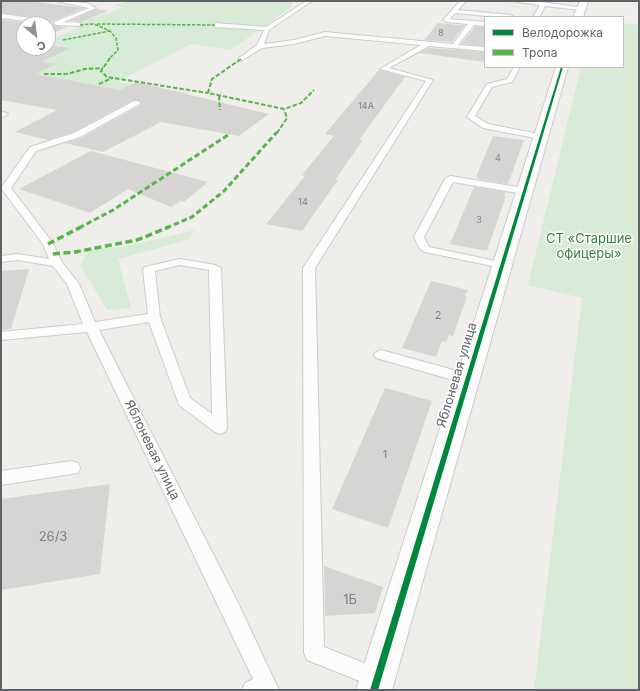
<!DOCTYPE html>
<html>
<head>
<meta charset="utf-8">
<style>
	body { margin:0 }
	#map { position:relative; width:640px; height:691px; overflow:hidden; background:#efeeea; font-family:Inter,sans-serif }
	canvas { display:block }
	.frame { position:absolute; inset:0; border:2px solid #5f6368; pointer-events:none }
	.legend { position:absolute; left:484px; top:16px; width:140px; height:52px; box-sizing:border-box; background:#fff; border:1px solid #bfc1c3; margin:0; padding:5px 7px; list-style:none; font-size:12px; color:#5f6368 }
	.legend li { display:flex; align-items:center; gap:8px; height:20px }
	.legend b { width:20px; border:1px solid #bfc1c3 }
	.north { position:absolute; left:16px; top:16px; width:40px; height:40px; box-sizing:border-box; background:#fff; border:1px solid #bfc1c3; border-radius:50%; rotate:151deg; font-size:11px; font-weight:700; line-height:16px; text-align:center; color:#5f6368 }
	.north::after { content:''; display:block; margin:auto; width:14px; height:18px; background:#919496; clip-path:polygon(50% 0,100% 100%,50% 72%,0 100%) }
</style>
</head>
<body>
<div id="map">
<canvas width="640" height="691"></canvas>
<div class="frame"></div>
<ul class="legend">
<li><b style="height:5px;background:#00873e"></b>Велодорожка</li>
<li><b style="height:5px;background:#58b549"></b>Тропа</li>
</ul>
<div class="north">С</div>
</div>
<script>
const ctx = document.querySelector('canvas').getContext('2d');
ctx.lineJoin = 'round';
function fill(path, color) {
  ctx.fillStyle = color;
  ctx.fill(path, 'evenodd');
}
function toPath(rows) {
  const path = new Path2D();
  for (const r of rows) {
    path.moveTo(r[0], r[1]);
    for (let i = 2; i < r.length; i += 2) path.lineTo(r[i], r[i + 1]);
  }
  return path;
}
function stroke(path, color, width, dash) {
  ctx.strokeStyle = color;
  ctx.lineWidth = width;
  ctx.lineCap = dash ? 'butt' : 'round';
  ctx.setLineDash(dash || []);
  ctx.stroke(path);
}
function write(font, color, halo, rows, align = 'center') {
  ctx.font = font + ' Inter,sans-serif';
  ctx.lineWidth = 3;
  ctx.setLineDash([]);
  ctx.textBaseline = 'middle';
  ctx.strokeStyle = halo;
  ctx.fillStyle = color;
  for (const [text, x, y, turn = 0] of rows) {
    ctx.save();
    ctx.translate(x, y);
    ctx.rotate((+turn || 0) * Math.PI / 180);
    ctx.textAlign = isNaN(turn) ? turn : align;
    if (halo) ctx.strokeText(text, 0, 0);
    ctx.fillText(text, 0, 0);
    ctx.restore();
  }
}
const green = toPath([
	[129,1,294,1,291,7,231,50,191,44,117,82,190,93,172,100,16,73,34,65,50,67,56,65,41,62,69,48,48,45,48,41,77,28,78,23,123,8,116,5],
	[623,23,639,25,639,690,534,690,582,298,528,285,581,67,623,67],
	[195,230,188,240,118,259,131,308,107,310,80,265,90,249,123,247]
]);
const building = toPath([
	[1,1,28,1,84,8,53,21,52,24,55,26,68,27,48,35,48,25,51,22,51,21,47,19,1,13],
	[96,9,108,11,81,22,70,21],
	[1,20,37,24,24,24,24,30,16,34,19,38,24,37,24,48,48,48,48,45,70,48,41,62,57,64,35,74,120,90,136,82,269,114,239,136,161,122,103,152,65,143,81,138,142,104,142,102,133,100,73,132,48,140,15,132,57,110,1,100],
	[438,23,458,25,465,25,452,42,424,40],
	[475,27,485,27,485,46,461,44],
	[429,48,485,52,485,62,419,53],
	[379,70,405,77,359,140,363,140,335,180,338,180,302,231,266,224,305,176,302,175,334,136,325,134],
	[493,136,524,140,508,184,478,179,478,177,476,177],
	[91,151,208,182,184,202,181,201,171,207,128,189,90,213,19,189],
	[474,187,506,192,504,196,506,196,487,251,450,244],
	[29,269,11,329,1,330,1,271],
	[431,281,468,290,465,296,467,297,453,336,449,335,446,342,442,341,436,357,402,348],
	[385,388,432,401,388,528,332,509],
	[110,484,100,574,1,590,1,499],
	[324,566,383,587,375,613,325,616]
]);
const lane = toPath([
	[56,1,87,3,96,8,64,22,80,23,82,24,82,26,56,25,54,24,54,22,89,8,56,1],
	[306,1,312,1,269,30,264,44,294,40,325,32,453,44,468,24,446,22,443,20,460,1,466,1,458,10,511,15,514,17,496,17,455,13,450,19,485,22,485,26,474,25,458,45,485,47,485,51,429,46,389,68,433,80,315,268,324,647,384,671,387,678,384,685,377,688,307,660,304,653,303,268,426,81,380,69,421,45,325,36,294,44,262,48,241,61,239,60,239,58,257,45,264,30,215,27,212,25,215,23,266,27,306,1],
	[511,1,535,1,584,8,581,10,545,6,539,17,533,17,540,5,511,1],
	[1,14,47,20,50,22,47,24,40,24,41,23,1,18,1,14],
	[24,31,24,35,20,37,17,35,24,31],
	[514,67,520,67,512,82,492,87,475,116,488,124,544,135,544,139,541,139,483,128,467,117,487,84,507,79,514,67],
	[134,101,137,101,141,103,80,137,36,151,11,188,52,242,62,262,79,284,95,322,148,314,143,269,145,267,180,259,215,265,221,268,227,428,225,432,220,434,215,432,179,405,149,322,99,330,238,603,279,690,242,690,245,683,253,679,87,332,1,340,1,332,83,324,67,284,53,266,18,260,1,262,1,256,18,254,49,259,43,244,1,188,30,147,74,133,134,101],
	[180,265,209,270,212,414,190,398,160,317,155,271,180,265],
	[4,112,8,114,1,118,1,113,4,112],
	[450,176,524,188,529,191,524,194,453,182,424,237,429,247,506,263,508,265,506,267,502,268,425,252,420,249,414,237,445,179,450,176],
	[381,350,472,375,474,379,472,383,467,384,376,358,374,355,376,352,381,350],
	[72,461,78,463,80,468,78,473,1,485,1,471,72,461]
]);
const secondary = toPath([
	[580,1,588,1,583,17,573,17,580,1],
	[556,67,568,67,392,690,356,690,556,67]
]);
const quietFar3 = toPath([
	[97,24,215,25],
	[80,25,93,24,99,26,110,31,116,38,118,50,109,59],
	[63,40,110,31]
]);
const quietFar2 = toPath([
	[110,58,101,71,107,77,208,93],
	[241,59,212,79,208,93,284,109,301,103,314,90],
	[44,74,67,74,85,69,103,68],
	[99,84,112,78],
	[219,96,220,110],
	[277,133,287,118,284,109]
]);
const quietFar1 = toPath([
	[79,228,113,210,228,135],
	[166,228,192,217,224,191,277,132]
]);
const quiet = toPath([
	[48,244,81,227],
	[53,254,75,252,137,240,169,227]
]);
const cycleway = toPath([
	[561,67,563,67,378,690,370,690,561,67]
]);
const farNumbernames = [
	["8",441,33],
	["14А",366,106],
	["4",498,158],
	["14",303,202],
	["3",479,220]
];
const numberNames = [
	["2",438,316],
	["1",385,455]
];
const parkNames = [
	["СТ «Старшие",589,239],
	["офицеры»",589,254]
];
const streetNames = [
	["Яблоневая улица",457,375,-73],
	["Яблоневая улица",152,450,64]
];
const nearNumbernames = [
	["26/3",53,537],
	["1Б",350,600]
];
fill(green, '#d8ebd6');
fill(building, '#d6d5d3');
stroke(lane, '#cbcccc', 2);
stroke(secondary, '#cacacb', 2);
fill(lane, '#fdfcfc');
fill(secondary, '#fdfcfc');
stroke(quietFar3, '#58b549', 1.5, [3.5, 1.5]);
stroke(quietFar2, '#58b549', 2, [4.5, 2]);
stroke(quietFar1, '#58b549', 3, [5.5, 3]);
stroke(quiet, '#58b549', 3.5, [7, 3.5]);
fill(cycleway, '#00873e');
write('9px', '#7e8184', null, farNumbernames);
write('11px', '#7e8184', null, numberNames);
write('13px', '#348238', '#fff', parkNames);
write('13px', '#5f6368', '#fff', streetNames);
write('13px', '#7e8184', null, nearNumbernames);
</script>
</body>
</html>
